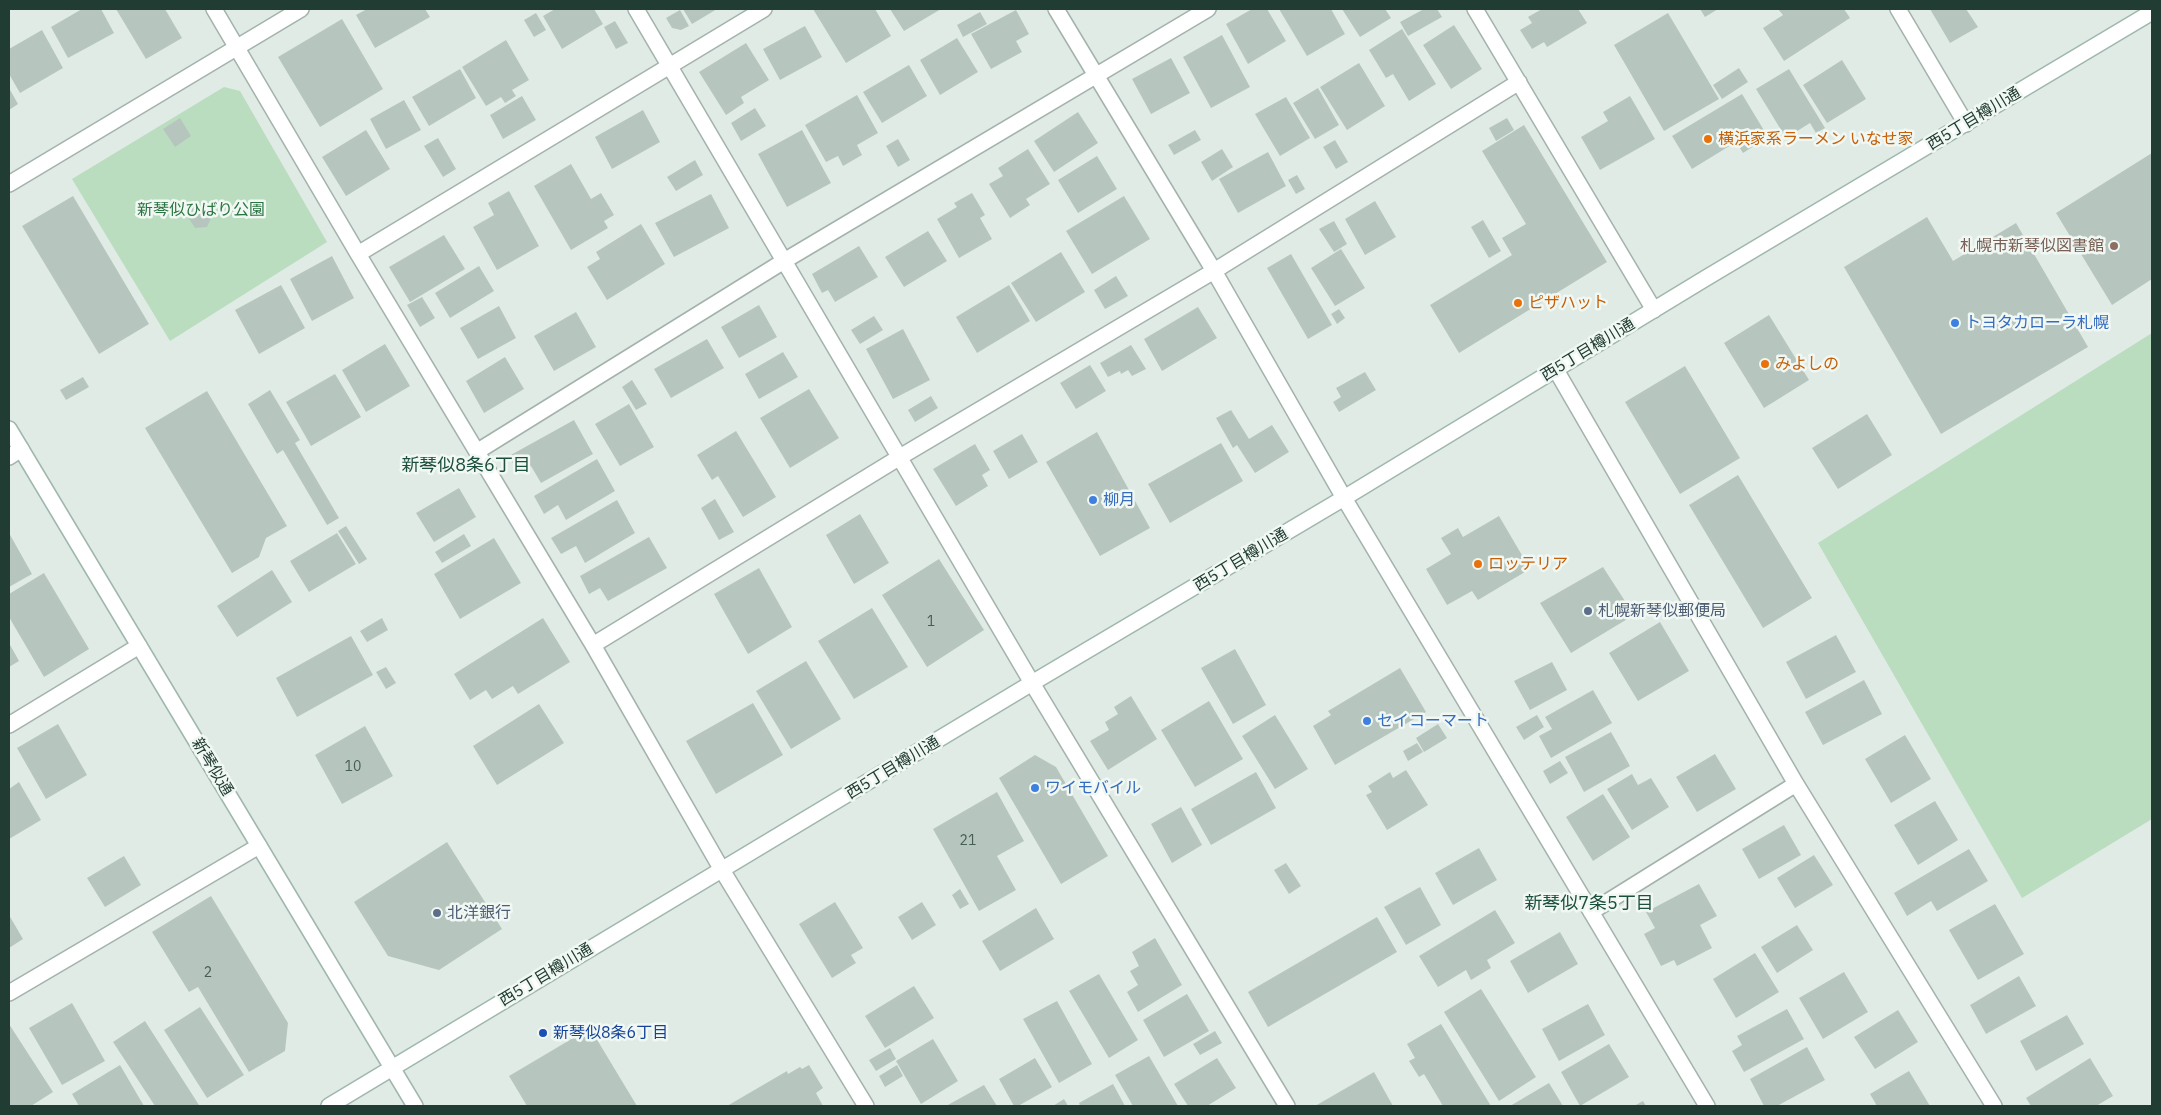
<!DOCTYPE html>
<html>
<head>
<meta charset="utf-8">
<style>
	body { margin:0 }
	#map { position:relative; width:2161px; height:1115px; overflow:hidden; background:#e0ebe5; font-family:"IBM Plex Sans",sans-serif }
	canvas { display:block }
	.frame { position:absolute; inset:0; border:10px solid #213c32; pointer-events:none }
</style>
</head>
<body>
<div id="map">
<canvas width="2161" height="1115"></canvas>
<div class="frame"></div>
</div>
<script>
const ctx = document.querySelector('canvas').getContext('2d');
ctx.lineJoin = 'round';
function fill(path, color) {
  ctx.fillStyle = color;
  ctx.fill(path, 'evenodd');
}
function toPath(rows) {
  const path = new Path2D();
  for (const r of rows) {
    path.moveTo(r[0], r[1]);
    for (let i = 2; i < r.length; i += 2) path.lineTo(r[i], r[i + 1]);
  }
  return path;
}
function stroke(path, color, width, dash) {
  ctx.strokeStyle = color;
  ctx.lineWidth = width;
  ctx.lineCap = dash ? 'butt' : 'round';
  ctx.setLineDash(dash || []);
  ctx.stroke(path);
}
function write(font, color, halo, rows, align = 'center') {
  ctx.font = font + ' "IBM Plex Sans","Noto Sans JP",sans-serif';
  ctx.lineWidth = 5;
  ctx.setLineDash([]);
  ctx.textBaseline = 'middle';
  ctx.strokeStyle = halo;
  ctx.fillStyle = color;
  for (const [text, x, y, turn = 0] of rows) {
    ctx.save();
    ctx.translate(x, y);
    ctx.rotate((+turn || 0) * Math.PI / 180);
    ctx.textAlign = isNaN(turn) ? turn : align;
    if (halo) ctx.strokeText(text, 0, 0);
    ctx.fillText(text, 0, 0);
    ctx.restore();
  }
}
const green = toPath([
	[224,87,240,91,327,242,170,341,72,179],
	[2152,333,2152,819,2022,898,1818,543]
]);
const building = toPath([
	[82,9,101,9,114,33,68,58,51,27],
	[116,9,165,9,182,38,146,59],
	[367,9,425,9,430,17,375,48,356,15],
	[555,9,594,9,603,24,562,49,543,16],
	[683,9,717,9,692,24],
	[813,9,875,9,891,36,846,63],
	[890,9,941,9,904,31],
	[1252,9,1267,9,1286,41,1248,64,1226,24],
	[1279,9,1331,9,1345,34,1307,56],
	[1342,9,1385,9,1391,18,1360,37],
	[1424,9,1437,9,1442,17,1408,36,1400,22],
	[1542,9,1578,9,1587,23,1547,47,1544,42,1532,49,1520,30,1532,23,1528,17],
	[1700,9,1718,9,1705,17],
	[1778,9,1844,9,1850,18,1784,61,1763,28,1783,15],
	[1930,9,1966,9,1978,27,1950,43],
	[680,10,689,26,681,30,672,28,666,18],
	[1016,10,1029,34,1016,41,1022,52,991,69,971,34],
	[980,12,987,24,963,37,957,25],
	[536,13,546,30,534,37,524,20],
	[1668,13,1719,99,1664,131,1614,45],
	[342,19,383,89,320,127,278,57],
	[615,21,628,43,616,49,604,27],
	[1454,25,1482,69,1451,89,1423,45],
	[805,26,822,57,780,80,763,49],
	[1402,29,1436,84,1409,101,1393,74,1386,78,1369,50],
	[42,30,63,68,20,93,9,74,9,49],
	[1222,35,1250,87,1211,108,1183,57],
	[957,38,978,72,940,95,920,60],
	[506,40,529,80,512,90,516,96,505,103,501,97,486,106,462,67],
	[746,43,769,80,741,97,744,103,726,115,699,72],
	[1171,58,1190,93,1151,114,1132,79],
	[1842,60,1866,99,1827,123,1803,85],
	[1359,63,1385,106,1347,130,1320,87],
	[909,65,927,96,882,123,863,92],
	[1739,68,1748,82,1722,99,1713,85],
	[460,69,476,98,429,126,412,97],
	[1789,69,1825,128,1816,133,1810,123,1786,138,1756,89],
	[9,88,18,104,9,110],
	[1318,88,1339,125,1315,139,1293,103],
	[1742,94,1768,137,1743,153,1736,142,1692,169,1672,136],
	[857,95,878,133,857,145,862,155,843,166,838,156,826,162,805,125],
	[522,96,536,120,503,139,490,115],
	[1630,96,1655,139,1600,170,1581,137,1608,121,1603,112],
	[1286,97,1310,138,1280,156,1255,114],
	[404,100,421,130,386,149,370,119],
	[755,108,766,126,741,141,731,123],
	[643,110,660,142,612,169,595,137],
	[1078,112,1098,143,1054,172,1034,141],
	[180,118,191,136,175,147,163,129],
	[1507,118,1514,130,1496,141,1489,128],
	[1524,125,1607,262,1459,353,1430,305,1512,255,1502,238,1526,224,1482,151],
	[366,130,390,169,346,196,322,157],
	[802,130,831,183,787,207,758,154],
	[1195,130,1201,140,1174,155,1168,145],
	[438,138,456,169,443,177,424,146],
	[898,139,910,160,898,167,886,146],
	[1335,140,1348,162,1336,169,1323,147],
	[1028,149,1050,184,1026,199,1030,205,1010,218,989,184,1003,176,998,168],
	[1222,149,1233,167,1212,181,1201,162],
	[1268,152,1286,186,1238,213,1219,179],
	[2152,153,2152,279,2112,305,2056,213],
	[1097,156,1117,189,1078,213,1058,180],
	[695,160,703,175,676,191,667,177],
	[571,164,591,199,601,193,614,215,604,221,608,228,571,250,534,186],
	[1297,175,1305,189,1296,194,1288,180],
	[509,191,539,246,497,270,473,227,494,215,488,203],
	[972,193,985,215,980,218,992,239,959,258,937,219,957,207,954,203],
	[711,194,729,228,674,257,655,223],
	[73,196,149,324,99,354,22,226],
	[1124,196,1150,239,1092,274,1066,231],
	[1375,201,1396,237,1365,255,1345,219],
	[204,206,212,216,207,227,195,228,188,217,193,207],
	[1927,217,1953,261,2016,223,2088,347,1941,434,1844,267],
	[1483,220,1501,251,1489,258,1471,227],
	[1334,221,1347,244,1334,252,1319,229],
	[641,224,665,264,607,300,587,267,600,259,596,252],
	[928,231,947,261,904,287,885,257],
	[444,235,465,269,410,302,389,267],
	[859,246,878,277,835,302,828,290,822,293,812,274],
	[1341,249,1365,288,1335,306,1311,268],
	[1061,252,1085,292,1036,322,1011,283],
	[1291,254,1332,325,1308,339,1267,268],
	[332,256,354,298,312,321,290,279],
	[479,266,494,291,450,318,435,293],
	[1116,276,1128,296,1105,309,1094,290],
	[281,285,305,328,259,354,235,310],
	[1009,285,1030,321,977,353,956,317],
	[422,297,435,318,420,327,407,305],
	[759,305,777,337,739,358,721,327],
	[499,306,516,338,478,359,460,328],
	[1198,307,1217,338,1162,371,1144,339],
	[1339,309,1345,318,1337,324,1331,314],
	[576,312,596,347,554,371,534,336],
	[1769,315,1809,380,1764,408,1724,343],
	[874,316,883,330,860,344,851,330],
	[903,329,930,380,893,399,866,349],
	[707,339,724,368,671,398,654,369],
	[385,344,410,386,366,412,342,370],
	[1131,345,1146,369,1132,376,1128,370,1121,374,1120,371,1108,377,1100,363],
	[783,352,798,377,759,399,745,374],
	[505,357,524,389,484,413,466,381],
	[1090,365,1106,391,1076,409,1060,383],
	[1685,366,1740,458,1680,494,1625,402],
	[1365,372,1376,390,1339,412,1333,402,1341,397,1336,388],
	[335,374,361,417,311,446,286,402],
	[83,377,89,387,66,400,60,390],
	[632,380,647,404,636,410,622,387],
	[809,389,839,438,790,468,760,418],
	[270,390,300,440,295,443,339,518,327,525,283,450,277,454,248,404],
	[207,391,287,526,266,538,259,557,232,573,145,428],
	[931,396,938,408,915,422,908,410],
	[629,404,654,447,620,466,595,424],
	[1231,410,1249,439,1272,425,1289,452,1255,473,1237,445,1233,448,1216,418],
	[1867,414,1892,455,1838,489,1812,448],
	[574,420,593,454,541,483,531,466,518,473,509,456],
	[736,431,776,497,743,517,718,476,712,480,697,455],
	[1097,432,1150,528,1100,556,1046,462],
	[1022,434,1038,462,1009,479,993,451],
	[1221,443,1243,481,1170,523,1148,484],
	[975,444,990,470,982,475,988,486,956,506,933,469],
	[597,459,615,491,566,520,558,505,544,514,534,496],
	[1738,475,1812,598,1763,628,1689,505],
	[459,488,476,517,434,542,416,513],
	[715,499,734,532,719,540,701,508],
	[617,500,635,533,585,563,576,546,561,554,551,538],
	[860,514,889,563,854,584,826,535],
	[1499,516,1530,569,1478,600,1472,591,1447,605,1426,569,1451,554,1441,538,1458,528,1463,537],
	[346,526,367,559,359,564,338,531],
	[9,533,32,574,9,587],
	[337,533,356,564,309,592,290,561],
	[464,534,471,546,442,563,435,552],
	[649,537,667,568,608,601,600,588,589,594,580,576],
	[494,538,521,583,460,619,434,574],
	[939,559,984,630,927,667,882,595],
	[1603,567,1634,615,1571,653,1540,603],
	[759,568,792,627,748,654,714,594],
	[272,570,292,602,237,637,217,606],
	[44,573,89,649,44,677,9,617,9,594],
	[872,608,908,667,854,699,818,641],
	[382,618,388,630,367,642,360,631],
	[543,618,570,662,518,694,513,686,492,699,486,690,470,700,454,674],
	[1660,622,1689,671,1638,701,1609,653],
	[1836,635,1856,672,1806,699,1786,662],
	[351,636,373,675,297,717,276,678],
	[9,643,19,661,9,667],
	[1235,649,1266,705,1233,724,1201,668],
	[806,661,841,719,791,749,756,691],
	[1552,662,1567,690,1530,710,1514,681],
	[386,667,396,683,386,689,376,672],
	[1400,668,1426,712,1335,765,1313,726,1331,715,1328,711],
	[1864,680,1882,714,1823,745,1805,712],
	[1593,690,1612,723,1551,758,1539,736,1552,729,1545,717],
	[1131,696,1157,739,1108,770,1090,741,1109,730,1105,722,1118,714,1114,707],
	[1209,701,1243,759,1195,787,1161,730],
	[753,703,783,755,716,794,686,741],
	[539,704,564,743,497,785,473,746],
	[1275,715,1308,769,1275,789,1242,736],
	[1537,715,1544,727,1524,740,1516,727],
	[58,724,87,775,46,799,17,748],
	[1438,724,1447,738,1424,752,1416,738],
	[365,726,393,776,342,804,315,755],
	[1611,732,1630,766,1584,792,1565,757],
	[1905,735,1931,779,1891,803,1865,759],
	[1417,743,1423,752,1408,761,1403,751],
	[1715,754,1736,789,1697,812,1676,777],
	[1035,755,1056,767,1108,856,1061,884,999,778],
	[1560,761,1568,773,1550,784,1543,771],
	[1406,770,1428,805,1387,830,1366,795,1372,792,1368,786,1390,772,1393,778],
	[1256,772,1276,808,1211,845,1191,809],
	[1632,774,1638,785,1651,778,1669,807,1632,830,1607,789],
	[19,782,41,820,9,839,9,789],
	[997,792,1024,841,997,856,1016,890,979,911,933,829],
	[1603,794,1630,837,1593,861,1566,817],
	[1935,801,1958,840,1918,865,1894,825],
	[1181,807,1202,845,1172,863,1151,824],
	[1784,825,1801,855,1759,879,1742,849],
	[447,842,502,929,439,970,388,956,354,902],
	[1479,848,1497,880,1453,905,1435,873],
	[1969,849,1988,881,1937,911,1931,901,1907,916,1894,893],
	[1814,855,1833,885,1795,908,1777,878],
	[124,856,141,885,105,907,87,878],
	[1286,863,1301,886,1289,894,1274,870],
	[1699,884,1717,916,1700,925,1712,948,1677,966,1674,960,1661,966,1644,934,1655,928,1646,912],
	[1420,887,1441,925,1406,945,1384,907],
	[960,889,969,904,960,909,952,895],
	[211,896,288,1023,285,1051,249,1072,198,987,189,992,152,932],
	[835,902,863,948,851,955,856,963,832,978,799,924],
	[922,902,936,925,912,940,898,917],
	[1995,904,2024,954,1978,980,1949,930],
	[1036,908,1054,939,1000,971,982,941],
	[1495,910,1515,943,1487,960,1491,968,1471,980,1466,970,1438,987,1419,956],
	[9,915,23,939,9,948],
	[1377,917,1397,952,1268,1027,1248,992],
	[1797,925,1813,950,1777,973,1761,947],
	[1560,932,1578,964,1528,993,1510,961],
	[1155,938,1182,985,1138,1012,1127,992,1138,985,1130,971,1139,966,1132,952],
	[1755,953,1779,992,1736,1018,1713,979],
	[1844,972,1868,1012,1823,1039,1799,998],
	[1099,974,1138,1040,1109,1058,1069,991],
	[2019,976,2036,1006,1986,1034,1970,1005],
	[914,986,934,1018,885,1048,865,1016],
	[1481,989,1536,1077,1499,1101,1444,1012],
	[1187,994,1209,1031,1164,1057,1143,1020],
	[1057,1001,1092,1064,1059,1083,1023,1019],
	[72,1003,105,1061,62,1085,29,1028],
	[1588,1004,1605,1035,1559,1061,1542,1029],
	[200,1007,244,1075,207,1098,164,1030],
	[1787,1009,1804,1039,1744,1072,1732,1051,1742,1045,1737,1036],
	[1898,1010,1918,1042,1875,1069,1854,1037],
	[2067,1015,2084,1044,2036,1071,2020,1041],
	[145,1021,199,1105,198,1106,155,1106,113,1042],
	[9,1024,53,1092,31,1106,9,1106],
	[1441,1024,1491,1106,1443,1106,1424,1074,1419,1077,1409,1061,1415,1058,1407,1044],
	[590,1028,637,1106,527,1106,509,1076],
	[1215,1031,1222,1043,1200,1055,1193,1044],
	[933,1039,958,1081,921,1104,896,1061],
	[1609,1044,1629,1077,1580,1106,1561,1072],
	[1807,1047,1825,1080,1777,1106,1764,1106,1750,1079],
	[890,1048,896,1059,876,1071,869,1060],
	[1149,1056,1178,1106,1133,1106,1115,1075],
	[1035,1058,1052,1087,1018,1106,1014,1106,999,1079],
	[1217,1058,1236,1088,1207,1106,1188,1106,1174,1084],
	[2090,1058,2113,1096,2096,1106,2050,1106,2049,1105,2031,1106,2026,1098],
	[120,1065,144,1106,79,1106,72,1094],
	[809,1065,823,1088,816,1093,823,1106,727,1106,787,1071,788,1074,800,1067,802,1069],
	[897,1065,903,1076,885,1087,879,1076],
	[1909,1071,1930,1106,1877,1106,1870,1094],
	[1374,1072,1393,1106,1315,1106],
	[1549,1083,1563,1106,1510,1106],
	[1113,1084,1125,1106,1080,1106,1079,1103],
	[984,1085,997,1106,946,1106],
	[1064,1099,1068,1106,1053,1106],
	[1643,1101,1646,1106,1634,1106]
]);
const street = toPath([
	[214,9,358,254,593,645,722,870,866,1106],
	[636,9,1032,683,1287,1106],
	[1056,9,1214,271,1344,498,1707,1106],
	[1475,9,1654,310],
	[1898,9,1966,124],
	[9,184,301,9],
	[358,254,764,9],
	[1556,370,1796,784,1994,1106],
	[478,451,784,261,1208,9],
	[9,457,21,449],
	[593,645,900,457,1214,271,1519,82],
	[9,725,139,646],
	[1591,912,1796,784],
	[9,993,259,846]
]);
const secondary = toPath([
	[9,429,415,1106],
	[329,1106,1032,683,1344,498,1706,278,2152,12]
]);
const markers = [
	[1708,139,5,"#e8710a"],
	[2114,246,5,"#8d6e63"],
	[1518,303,5,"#e8710a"],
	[1955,323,5,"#3f7fe0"],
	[1765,364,5,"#e8710a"],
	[1093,500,5,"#3f7fe0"],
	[1478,564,5,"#e8710a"],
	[1588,611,5,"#5c6f8a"],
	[1367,721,5,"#3f7fe0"],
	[1035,788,5,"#3f7fe0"],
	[437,913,5,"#5c6f8a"],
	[543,1033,5,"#1a4fb4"]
];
const numberNames = [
	["1",931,622],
	["10",353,767],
	["21",968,841],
	["2",208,973]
];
const streetNames = [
	["西5丁目樽川通",1974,119,-31],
	["西5丁目樽川通",1588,350,-31],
	["西5丁目樽川通",1241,560,-31],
	["新琴似通",212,767,59],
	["西5丁目樽川通",893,768,-31],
	["西5丁目樽川通",546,975,-31]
];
const foodNames = [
	["横浜家系ラーメン いなせ家",1718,139],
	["ピザハット",1528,303],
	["みよしの",1775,364],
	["ロッテリア",1488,564]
];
const parkNames = [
	["新琴似ひばり公園",201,210]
];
const educationNames = [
	["札幌市新琴似図書館",2104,246]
];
const shopNames = [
	["トヨタカローラ札幌",1965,323],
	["柳月",1103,500],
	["セイコーマート",1377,721],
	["ワイモバイル",1045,788]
];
const serviceNames = [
	["札幌新琴似郵便局",1598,611],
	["北洋銀行",447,913]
];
const transitNames = [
	["新琴似8条6丁目",553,1033]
];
const neighbourhoodNames = [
	["新琴似8条6丁目",466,466],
	["新琴似7条5丁目",1589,904]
];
fill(green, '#b9ddbe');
fill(building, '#b6c6be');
stroke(street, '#a3b3ac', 18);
stroke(secondary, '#9fb7ac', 18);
stroke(street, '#fff', 15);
stroke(secondary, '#fff', 15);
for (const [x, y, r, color] of markers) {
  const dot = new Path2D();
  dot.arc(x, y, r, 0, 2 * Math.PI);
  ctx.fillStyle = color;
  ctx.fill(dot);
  stroke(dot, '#f1f8f4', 2);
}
write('14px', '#465e55', null, numberNames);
write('16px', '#213c32', '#f1f8f4', streetNames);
write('16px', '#c56008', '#f1f8f4', foodNames, 'left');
write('16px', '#2a743f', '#f1f8f4', parkNames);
write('16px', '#785e54', '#f1f8f4', educationNames, 'right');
write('16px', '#366cbe', '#f1f8f4', shopNames, 'left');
write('16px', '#4e5e75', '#f1f8f4', serviceNames, 'left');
write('16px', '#164399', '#f1f8f4', transitNames, 'left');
write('18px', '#1c4f3d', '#f1f8f4', neighbourhoodNames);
</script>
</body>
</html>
